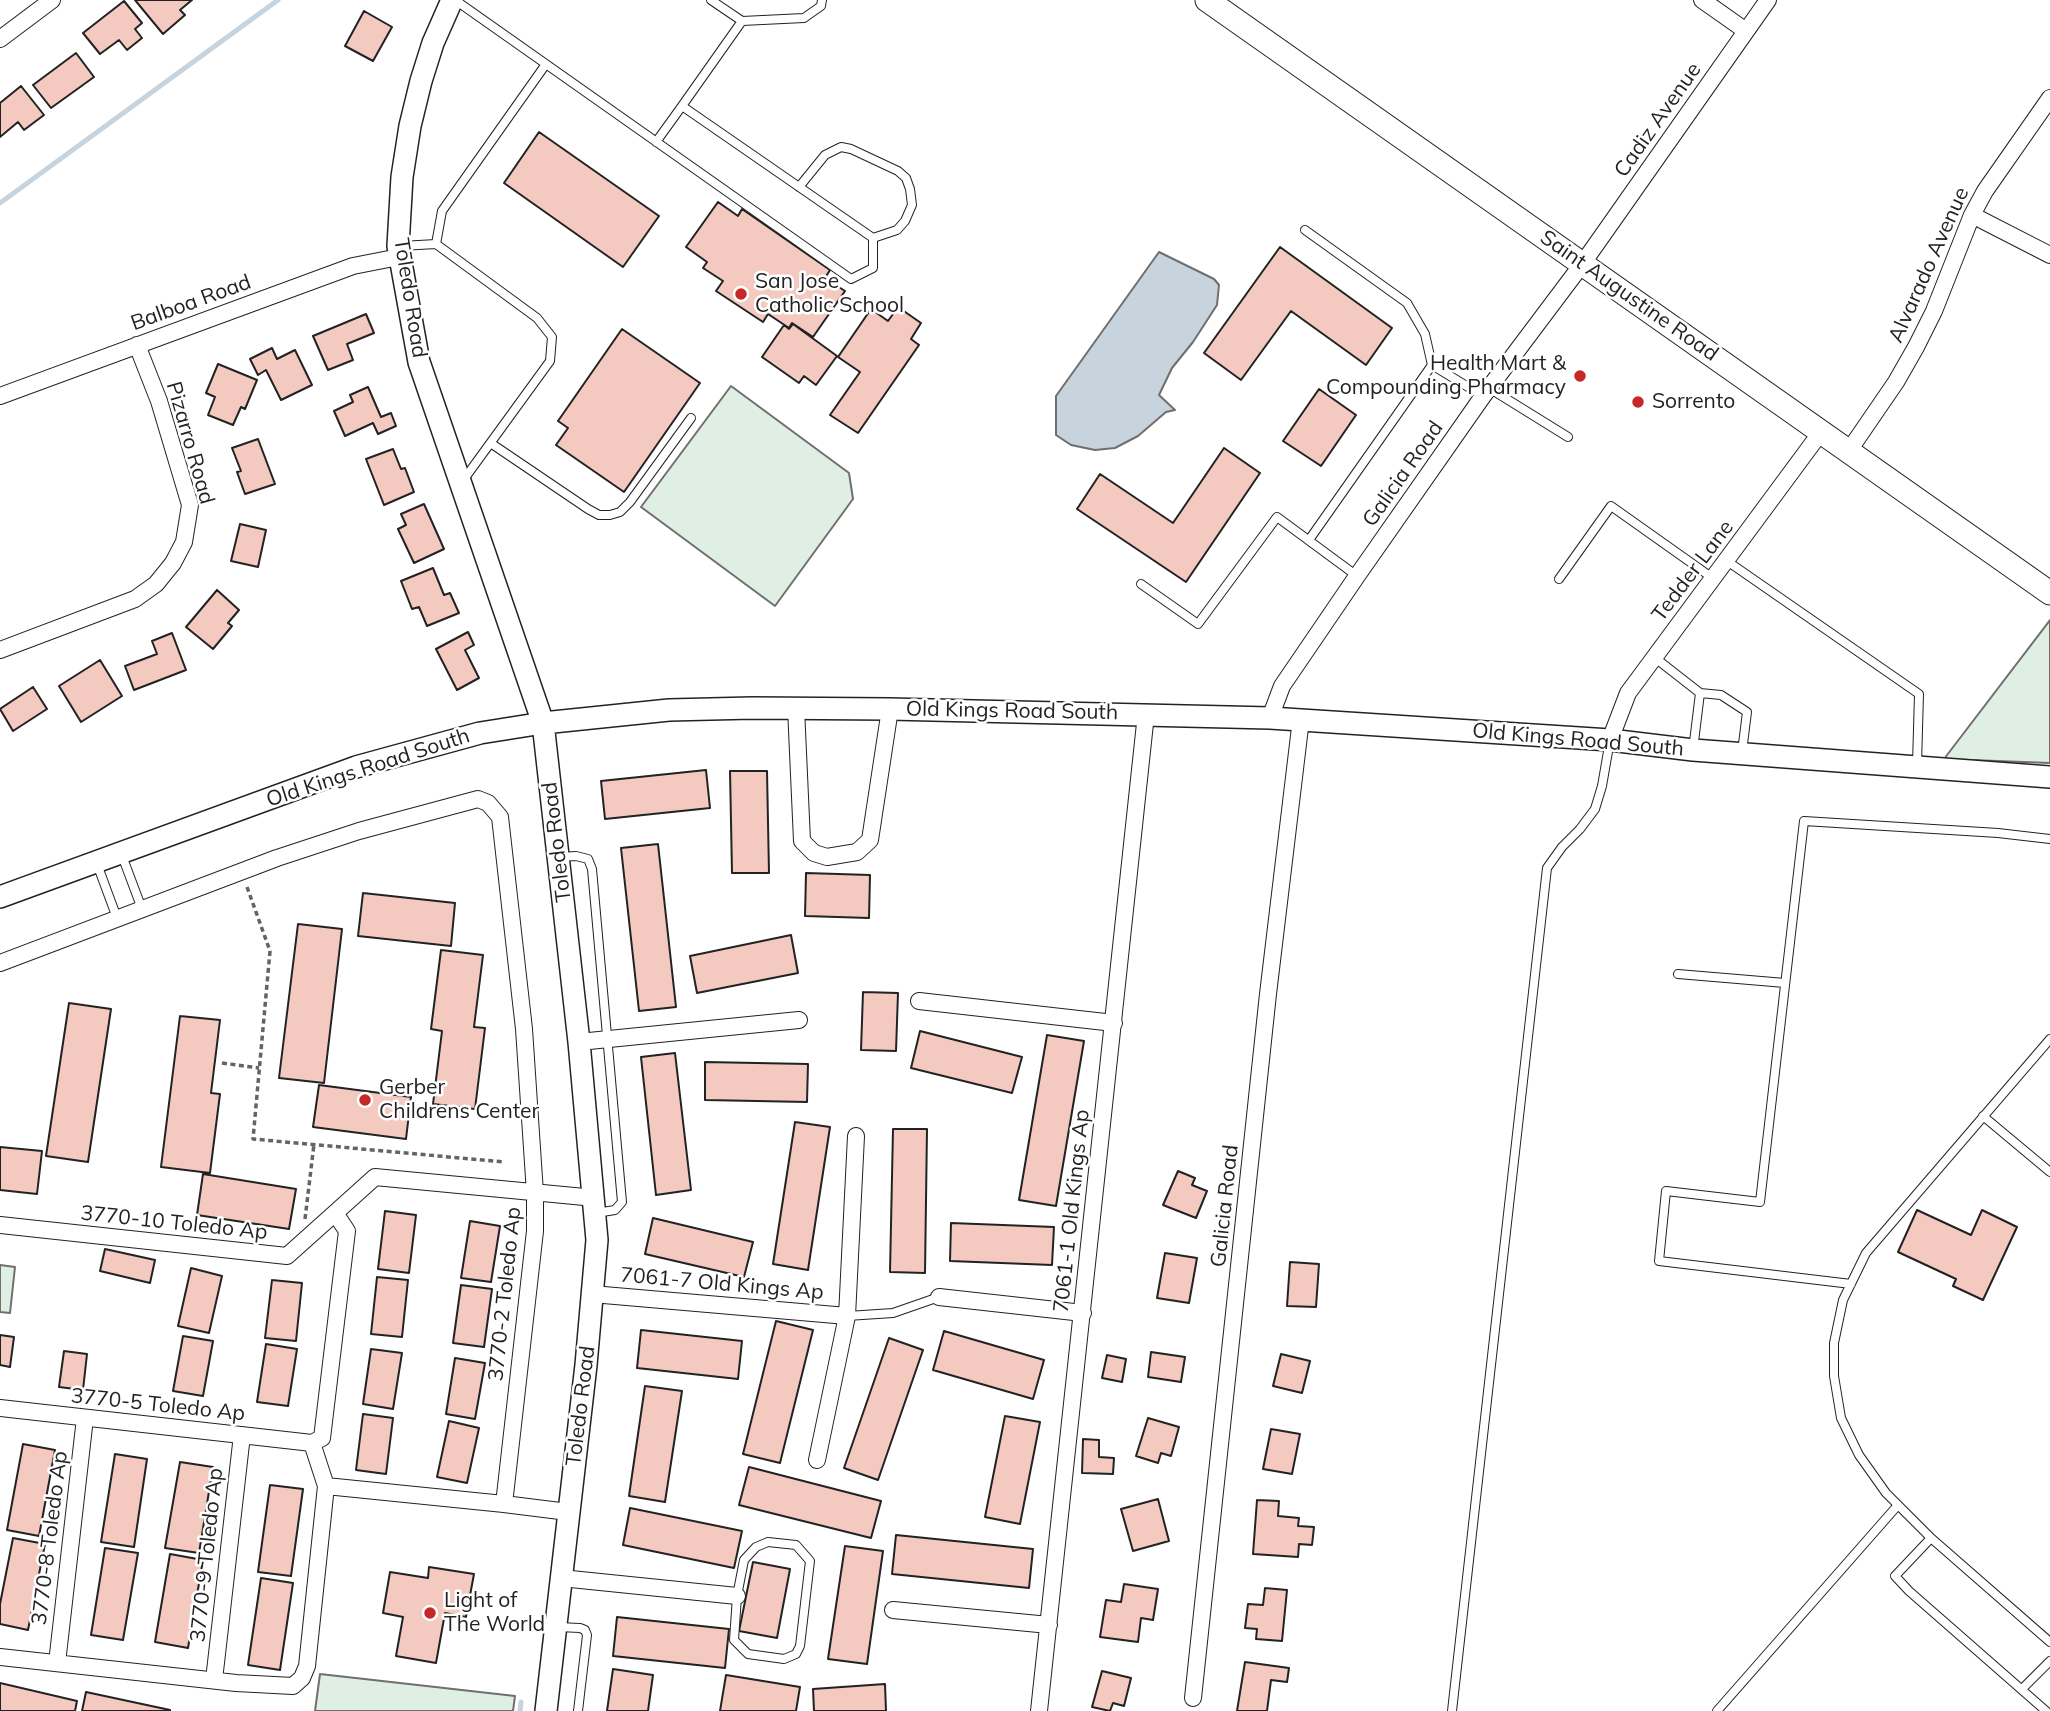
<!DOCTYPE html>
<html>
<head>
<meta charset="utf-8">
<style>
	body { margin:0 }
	canvas { display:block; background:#fff }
</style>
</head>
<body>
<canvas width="2050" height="1711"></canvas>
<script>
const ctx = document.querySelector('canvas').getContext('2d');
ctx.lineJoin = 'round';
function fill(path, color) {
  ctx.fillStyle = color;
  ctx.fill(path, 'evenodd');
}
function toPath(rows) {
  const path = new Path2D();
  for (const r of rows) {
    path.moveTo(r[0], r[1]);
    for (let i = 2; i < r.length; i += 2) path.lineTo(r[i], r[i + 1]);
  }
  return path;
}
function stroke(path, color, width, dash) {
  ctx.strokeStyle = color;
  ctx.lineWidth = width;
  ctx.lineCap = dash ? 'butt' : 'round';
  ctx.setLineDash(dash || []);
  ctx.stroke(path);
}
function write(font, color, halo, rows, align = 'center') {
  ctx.font = font + ' Mulish,sans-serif';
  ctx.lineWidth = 5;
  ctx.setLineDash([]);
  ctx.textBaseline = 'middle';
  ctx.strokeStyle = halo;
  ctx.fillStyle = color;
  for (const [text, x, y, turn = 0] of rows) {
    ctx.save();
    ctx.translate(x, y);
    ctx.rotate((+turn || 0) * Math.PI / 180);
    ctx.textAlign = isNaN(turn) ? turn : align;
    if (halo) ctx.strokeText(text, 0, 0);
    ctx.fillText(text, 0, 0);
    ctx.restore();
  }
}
const green = toPath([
	[731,386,849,473,853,499,775,606,641,507,731,386],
	[2050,620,2050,763,1944,759,2050,620],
	[0,1265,15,1267,10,1313,0,1312,0,1265],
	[320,1674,515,1696,513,1711,315,1711,320,1674]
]);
const water = toPath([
	[1159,252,1214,279,1219,285,1217,305,1193,342,1172,368,1159,395,1175,410,1166,412,1138,436,1115,448,1095,450,1071,445,1056,435,1056,396,1159,252]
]);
const stream = toPath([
	[0,203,278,0],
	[520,1711,521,1702]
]);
const building = toPath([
	[135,0,192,0,180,10,185,15,163,34,135,0],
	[124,1,142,23,135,29,142,38,127,50,119,40,100,54,83,33,124,1],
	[364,11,392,27,373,61,345,46,364,11],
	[76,53,94,77,51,108,33,85,76,53],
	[21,86,44,115,24,130,18,122,0,137,0,103,21,86],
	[539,132,659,216,623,267,504,183,539,132],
	[718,202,738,216,742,209,830,270,825,278,845,291,813,337,792,323,789,328,768,314,763,322,716,291,723,281,703,268,707,262,686,247,718,202],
	[1280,247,1392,328,1366,365,1291,311,1241,380,1204,353,1280,247],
	[898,307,921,323,911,339,919,345,858,433,830,415,860,372,838,357,871,309,888,321,898,307],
	[366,314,374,333,347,344,353,360,328,370,313,336,366,314],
	[793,324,837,356,816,385,804,376,799,383,762,357,784,325,789,329,793,324],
	[622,329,700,383,624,492,556,445,568,428,558,421,622,329],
	[272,348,277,359,295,350,312,385,281,400,266,370,258,375,250,359,272,348],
	[218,364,257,380,245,409,241,407,233,425,208,415,215,397,206,393,218,364],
	[368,387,381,417,391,413,396,426,378,434,373,423,345,436,334,411,353,402,350,395,368,387],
	[1319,389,1356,415,1321,466,1283,441,1319,389],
	[258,439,275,484,245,494,237,472,241,471,232,448,258,439],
	[1224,448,1260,473,1186,582,1077,509,1100,474,1173,523,1224,448],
	[393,449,401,469,405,468,414,492,384,505,366,459,393,449],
	[424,504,444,549,414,563,398,529,406,525,401,514,424,504],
	[240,524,266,530,258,567,231,561,240,524],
	[433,568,444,595,450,593,459,613,427,626,419,607,412,609,401,581,433,568],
	[217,590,239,610,228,623,232,626,213,649,186,627,217,590],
	[468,632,474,645,465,650,479,678,457,690,436,649,468,632],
	[172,633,186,670,134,690,125,666,157,654,152,641,172,633],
	[100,660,122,696,81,722,59,686,100,660],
	[33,687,47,709,13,731,0,709,33,687],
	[706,770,710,808,605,819,601,781,706,770],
	[730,771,767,771,769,873,732,873,730,771],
	[658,844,676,1007,639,1011,621,848,658,844],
	[806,873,870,875,869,918,805,916,806,873],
	[363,893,455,903,451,946,358,936,363,893],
	[298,924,342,929,324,1083,279,1078,298,924],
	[791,935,798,973,697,993,690,956,791,935],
	[441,950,483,955,474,1027,485,1028,475,1109,433,1104,442,1031,431,1029,441,950],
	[863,992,898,993,896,1051,861,1050,863,992],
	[69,1003,111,1009,88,1162,46,1156,69,1003],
	[180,1016,220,1020,211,1093,220,1094,210,1173,161,1167,180,1016],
	[920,1031,1022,1057,1012,1093,911,1068,920,1031],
	[1047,1035,1084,1041,1056,1206,1019,1200,1047,1035],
	[675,1053,691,1190,656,1195,641,1057,675,1053],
	[705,1062,808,1064,807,1102,705,1100,705,1062],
	[319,1085,411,1097,406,1139,313,1127,319,1085],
	[795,1122,830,1127,808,1270,773,1264,795,1122],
	[893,1129,927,1129,925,1273,890,1272,893,1129],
	[0,1147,42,1151,37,1194,0,1190,0,1147],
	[1178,1171,1195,1178,1192,1185,1207,1191,1196,1218,1163,1205,1178,1171],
	[203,1174,296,1189,289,1229,197,1215,203,1174],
	[1917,1210,1971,1235,1982,1210,2017,1227,1983,1300,1953,1286,1956,1279,1898,1252,1917,1210],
	[385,1211,416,1215,409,1273,378,1269,385,1211],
	[653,1218,753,1242,744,1277,645,1254,653,1218],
	[470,1221,500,1226,491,1282,461,1278,470,1221],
	[951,1223,1054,1227,1052,1265,950,1261,951,1223],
	[105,1249,155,1260,150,1283,100,1271,105,1249],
	[1165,1253,1197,1258,1189,1303,1157,1298,1165,1253],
	[1290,1262,1319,1264,1316,1307,1287,1306,1290,1262],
	[191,1268,222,1276,209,1333,178,1326,191,1268],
	[377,1277,408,1280,402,1337,371,1334,377,1277],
	[272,1280,302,1283,296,1341,265,1338,272,1280],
	[461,1285,492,1289,484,1347,453,1343,461,1285],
	[776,1321,813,1330,780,1463,743,1454,776,1321],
	[641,1330,742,1341,738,1379,637,1368,641,1330],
	[944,1331,1044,1360,1033,1399,933,1370,944,1331],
	[0,1335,14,1337,10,1367,0,1365,0,1335],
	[183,1336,213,1341,203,1396,173,1391,183,1336],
	[889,1338,923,1350,878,1480,844,1468,889,1338],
	[266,1344,297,1349,288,1406,257,1402,266,1344],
	[371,1349,402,1353,393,1409,363,1404,371,1349],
	[64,1351,87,1354,83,1390,59,1387,64,1351],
	[1151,1352,1185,1357,1181,1382,1148,1377,1151,1352],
	[1281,1354,1310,1361,1302,1393,1273,1386,1281,1354],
	[1107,1355,1126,1359,1122,1382,1102,1378,1107,1355],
	[455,1358,485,1363,475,1419,446,1414,455,1358],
	[645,1386,682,1391,665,1502,629,1496,645,1386],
	[363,1414,393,1418,386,1474,356,1470,363,1414],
	[1005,1416,1040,1422,1020,1524,985,1517,1005,1416],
	[1148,1418,1179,1427,1171,1456,1161,1453,1158,1463,1136,1456,1148,1418],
	[449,1421,479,1428,467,1483,437,1477,449,1421],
	[1271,1429,1300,1434,1292,1474,1263,1469,1271,1429],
	[1083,1439,1099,1440,1099,1457,1114,1458,1113,1474,1082,1473,1083,1439],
	[23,1444,55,1450,39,1536,7,1530,23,1444],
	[115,1454,147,1459,134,1547,101,1542,115,1454],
	[180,1462,213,1467,199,1553,165,1548,180,1462],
	[749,1467,881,1501,871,1538,739,1505,749,1467],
	[270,1485,303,1489,291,1576,258,1572,270,1485],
	[1158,1499,1169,1541,1133,1551,1121,1509,1158,1499],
	[1257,1500,1279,1501,1278,1516,1299,1518,1298,1526,1314,1527,1312,1545,1299,1544,1298,1557,1253,1554,1257,1500],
	[630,1508,742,1531,734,1568,623,1545,630,1508],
	[896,1535,1033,1549,1029,1588,892,1574,896,1535],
	[13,1538,45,1544,28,1630,0,1624,0,1604,13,1538],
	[845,1546,883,1551,867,1664,828,1659,845,1546],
	[105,1548,138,1553,123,1640,91,1635,105,1548],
	[170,1554,203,1560,188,1648,155,1642,170,1554],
	[753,1562,790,1569,777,1638,739,1631,753,1562],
	[429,1567,474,1574,466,1617,445,1613,436,1663,396,1656,403,1617,383,1613,390,1572,428,1578,429,1567],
	[261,1578,293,1583,280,1670,248,1665,261,1578],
	[1124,1584,1158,1589,1153,1620,1141,1618,1138,1642,1100,1637,1106,1600,1121,1602,1124,1584],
	[1265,1588,1287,1590,1282,1641,1256,1639,1257,1629,1245,1628,1248,1604,1263,1605,1265,1588],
	[617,1617,729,1629,725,1668,613,1656,617,1617],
	[1245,1662,1289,1668,1287,1682,1271,1680,1267,1711,1237,1711,1245,1662],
	[613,1669,653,1675,648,1711,607,1711,613,1669],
	[1102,1671,1131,1678,1124,1706,1113,1703,1110,1711,1092,1707,1102,1671],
	[726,1675,800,1687,796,1711,720,1711,726,1675],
	[0,1683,77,1701,75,1711,0,1711,0,1683],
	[885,1684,886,1711,814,1711,813,1689,885,1684],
	[86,1692,170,1710,170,1711,82,1711,86,1692]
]);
const path = toPath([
	[247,887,270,951,253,1139,504,1162],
	[222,1063,259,1068],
	[305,1219,314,1144]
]);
const service = toPath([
	[455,0,851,279,873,268,873,238,682,106,742,21],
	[711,0,742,21,804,18,821,6,822,0],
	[656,142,682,106],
	[799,187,825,155,841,147,851,149,898,171,906,178,910,189,912,205,905,221,897,230,873,238],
	[1305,230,1407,303,1425,334,1432,365],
	[436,244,537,318,552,337,550,361,462,482],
	[401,246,436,244,442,211,546,64],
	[1489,388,1568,437],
	[492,444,588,509,599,515,610,515,620,512,630,502,691,418],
	[1309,540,1432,365,1483,396],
	[1727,561,1919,694,1917,764],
	[1559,579,1611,506,1714,579],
	[1141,584,1198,624,1277,517,1357,576],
	[1654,657,1700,693,1721,695,1747,712,1742,752],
	[1693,750,1700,693],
	[121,853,142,909],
	[560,857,576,856,588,859,592,869,622,1202,615,1210,596,1213],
	[97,864,117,918],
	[1678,974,1785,983],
	[1983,1116,2050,1172],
	[1851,1284,1659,1261,1666,1191,1760,1202,1804,821,1998,833,2050,839],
	[847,1316,893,1313,939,1297],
	[1931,1538,1886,1493,1859,1455,1841,1418,1834,1376,1834,1343,1843,1300,1866,1253,2050,1039],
	[768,1542,796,1545,810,1561,800,1646,796,1654,784,1659,748,1654,734,1640,737,1596,744,1560,756,1547,768,1542],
	[558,1627,580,1628,585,1630,587,1635,578,1711],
	[2022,1689,2050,1661],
	[1452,1711,1547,868,1562,847,1580,829,1595,809,1602,786,1610,740],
	[1717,1711,1898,1505],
	[2046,1711,1909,1591,1895,1576,1931,1538,2050,1642]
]);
const minor = toPath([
	[1702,0,1746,31],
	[0,39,52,0],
	[1972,215,2050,255],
	[0,396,353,266,399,257],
	[1848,452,1896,382,1916,347,1934,311,1972,215,1985,191,2050,98],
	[0,650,135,599,156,584,173,563,184,542,190,505,159,401,137,345],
	[796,708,802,841,814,853,827,857,857,852,870,840,890,709],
	[1270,718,1282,686,1357,576,1483,396,1583,263,1768,0],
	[1610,740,1628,693,1821,432],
	[0,963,277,858,359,831,478,799,488,803,500,817,524,1029,535,1193,535,1231,504,1504,326,1486],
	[919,1001,1114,1023],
	[579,1042,799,1020],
	[335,1213,375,1177,595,1198],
	[0,1225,287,1256,335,1213,347,1231,322,1438,312,1443,326,1486,307,1666,302,1678,293,1686,236,1683,0,1657],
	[592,1294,847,1316],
	[939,1297,1083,1313],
	[0,1408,312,1443],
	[817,1460,847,1316,856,1136],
	[504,1504,568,1512],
	[561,1578,737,1596],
	[893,1610,1049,1625],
	[57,1663,85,1418],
	[214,1680,242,1435],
	[1193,1698,1268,994,1301,719],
	[1039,1711,1146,714]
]);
const tertiary = toPath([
	[452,0,433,43,421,81,410,126,402,177,398,246,419,362,543,723,579,1042,597,1240,586,1365,546,1711],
	[0,897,356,767,480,733,543,723,669,710,752,708,890,709,1270,718,1610,740,1693,750,2050,777]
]);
const secondary = toPath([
	[1207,0,2050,593]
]);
const markers = [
	[741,294,7,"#c62828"],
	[1580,376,7,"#c62828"],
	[1638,402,7,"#c62828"],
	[365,1100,7,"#c62828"],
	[430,1613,7,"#c62828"]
];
const streetNames = [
	["Cadiz Avenue",1658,120,-55],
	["Alvarado Avenue",1929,265,-66],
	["Saint Augustine Road",1629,296,35],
	["Toledo Road",410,298,81],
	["Balboa Road",191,303,-20],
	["Pizarro Road",190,443,74],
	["Galicia Road",1403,474,-55],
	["Tedder Lane",1693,571,-53],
	["Old Kings Road South",1012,711,1],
	["Old Kings Road South",1578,740,5],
	["Old Kings Road South",368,768,-18],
	["Toledo Road",557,842,-97],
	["Galicia Road",1225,1206,-84],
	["7061-1 Old Kings Ap",1072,1211,-84],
	["3770-10 Toledo Ap",174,1223,6],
	["7061-7 Old Kings Ap",722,1284,5],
	["3770-2 Toledo Ap",505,1294,-84],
	["3770-5 Toledo Ap",158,1405,6],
	["Toledo Road",581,1406,-83],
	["3770-8 Toledo Ap",50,1538,-83],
	["3770-9 Toledo Ap",207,1555,-84]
];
const poiNames = [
	["San Jose",755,282],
	["Catholic School",755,306],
	["Health Mart &",1566,364,"right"],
	["Compounding Pharmacy",1566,388,"right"],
	["Sorrento",1652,402],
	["Gerber",379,1088],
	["Childrens Center",379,1112],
	["Light of",444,1601],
	["The World",444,1625]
];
fill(green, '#e0efe3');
stroke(green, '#6f6f6f', 2);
fill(water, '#c7d3dd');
stroke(water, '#6f6f6f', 2);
stroke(stream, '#c7d3dd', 5);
fill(building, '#f3c9c0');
stroke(building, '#222', 2);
stroke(service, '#222', 10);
stroke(minor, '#222', 18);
stroke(tertiary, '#222', 24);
stroke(secondary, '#222', 25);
stroke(path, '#646464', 3.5, [5, 3.5]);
stroke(service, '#fff', 8);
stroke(minor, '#fff', 16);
stroke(tertiary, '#fff', 21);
stroke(secondary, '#fff', 23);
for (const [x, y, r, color] of markers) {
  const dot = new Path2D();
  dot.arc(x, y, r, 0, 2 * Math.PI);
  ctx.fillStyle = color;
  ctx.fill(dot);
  stroke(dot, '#fff', 2.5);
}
write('21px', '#222', '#fff', streetNames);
write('21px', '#222', '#fff', poiNames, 'left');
</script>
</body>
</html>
